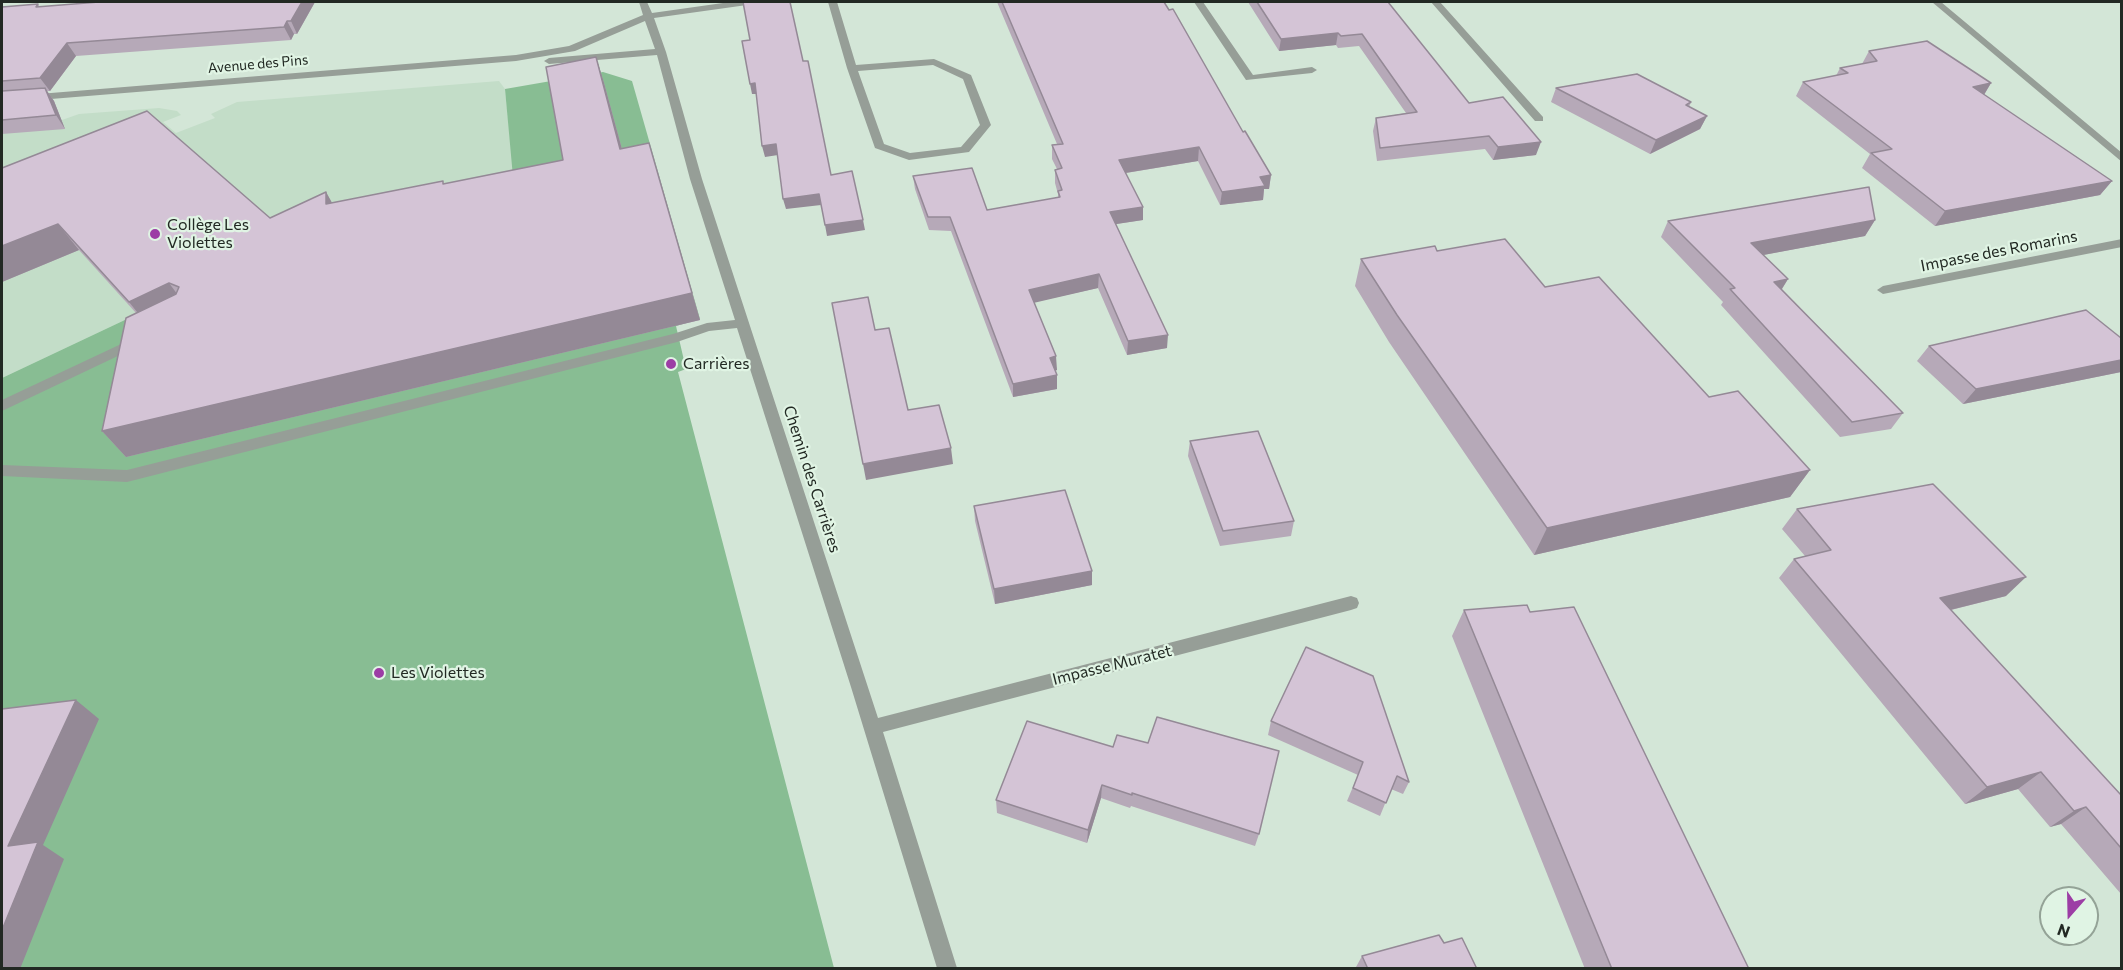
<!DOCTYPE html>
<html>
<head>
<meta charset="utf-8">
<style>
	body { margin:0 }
	#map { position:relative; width:2123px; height:970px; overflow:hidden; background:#d3e6d7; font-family:Commissioner,sans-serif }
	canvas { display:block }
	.frame { position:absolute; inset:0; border:3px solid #222923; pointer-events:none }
	.north { position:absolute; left:2039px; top:886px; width:60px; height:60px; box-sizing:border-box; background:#e0f4e4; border:2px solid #94a397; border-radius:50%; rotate:200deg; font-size:16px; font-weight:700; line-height:24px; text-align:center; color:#222923 }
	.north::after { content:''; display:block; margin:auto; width:21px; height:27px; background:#9c3da5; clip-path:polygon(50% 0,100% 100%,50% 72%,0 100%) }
</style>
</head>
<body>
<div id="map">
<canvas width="2123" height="970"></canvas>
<div class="frame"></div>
<div class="north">N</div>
</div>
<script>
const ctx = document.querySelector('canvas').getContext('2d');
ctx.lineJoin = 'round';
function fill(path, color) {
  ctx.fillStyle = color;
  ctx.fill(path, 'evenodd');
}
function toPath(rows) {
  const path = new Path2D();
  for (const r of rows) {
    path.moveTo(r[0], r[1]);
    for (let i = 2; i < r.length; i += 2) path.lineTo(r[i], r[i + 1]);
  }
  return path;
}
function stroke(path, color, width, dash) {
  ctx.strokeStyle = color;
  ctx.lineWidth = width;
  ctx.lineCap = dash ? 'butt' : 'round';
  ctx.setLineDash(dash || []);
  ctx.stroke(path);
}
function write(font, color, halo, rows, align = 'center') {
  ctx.font = font + ' Commissioner,sans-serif';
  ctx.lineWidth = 4.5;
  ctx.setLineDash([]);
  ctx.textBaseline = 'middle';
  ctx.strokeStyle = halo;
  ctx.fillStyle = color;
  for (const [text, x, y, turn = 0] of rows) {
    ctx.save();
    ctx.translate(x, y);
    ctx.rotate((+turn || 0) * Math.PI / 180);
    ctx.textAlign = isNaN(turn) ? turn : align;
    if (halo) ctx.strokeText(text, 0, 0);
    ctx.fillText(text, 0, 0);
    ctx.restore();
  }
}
const built = toPath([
	[499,81,505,89,515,188,326,225,2,378,2,121,62,120,79,114,159,108,177,111,181,115,163,122,176,133,215,118,211,114,237,102]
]);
const green = toPath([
	[603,72,632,81,700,319,676,326,686,369,678,372,834,968,2,968,2,378,326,225,514,188,505,89]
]);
const minor = toPath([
	[639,2,647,2,652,13,730,2,752,2,747,5,654,18,666,52,702,179,878,718,1351,596,1357,598,1359,603,1357,608,1351,610,883,732,957,968,937,968,851,687,737,328,709,331,677,342,127,482,2,476,2,465,127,470,673,334,707,323,735,320,690,179,657,55,549,64,544,61,549,58,655,49,645,21,575,51,516,61,2,103,2,97,516,55,569,46,643,15,639,2],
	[828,2,837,2,856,65,934,59,971,75,991,125,969,152,909,160,875,148,847,68,828,2],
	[933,65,963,79,980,125,961,147,910,153,884,144,858,71,933,65],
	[1194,2,1203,2,1253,75,1312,67,1317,70,1312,73,1246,80,1194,2],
	[1431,2,1440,2,1543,117,1543,121,1535,121,1431,2],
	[1932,2,1941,2,2122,153,2122,162,1932,2],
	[2122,239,2122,247,1883,294,1877,290,1883,286,2122,239],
	[136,337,143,342,141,345,2,411,2,400,136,337]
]);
const wall = toPath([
	[99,2,315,2,297,34,294,34,291,40,76,56,50,91,47,91,54,101,65,129,2,134,2,7,38,4,40,7],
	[997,2,1164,2,1243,132,1271,175,1269,189,1264,189,1263,200,1220,205,1198,161,1126,173,1143,220,1116,224,1167,348,1127,355,1098,288,1034,302,1057,370,1055,371,1057,375,1057,389,1013,397,951,231,929,230,915,189,913,176,987,210,1058,198,1058,194,1055,183,1055,170,1057,169,1052,159,1052,145,1057,144],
	[1248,2,1388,2,1469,103,1536,155,1493,160,1485,149,1377,161,1373,131,1376,118,1406,113,1359,46,1338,48,1336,45,1279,51],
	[1869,51,1991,83,1984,95,2112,181,2100,195,1935,226,1862,168,1870,154,1796,96,1803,82,1836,76,1840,68,1862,64],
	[596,57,604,83,622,149,657,169,700,320,126,457,102,431,136,313,79,250,2,282,147,111,270,218,326,192,332,203,444,184,563,160],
	[1556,88,1691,102,1689,107,1707,116,1700,129,1650,154,1551,102],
	[1875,220,1865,236,1763,255,1788,279,1782,289,1903,413,1891,429,1840,437,1721,305,1723,302,1661,237,1668,221],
	[1437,251,1545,287,1709,397,1810,470,1790,497,1534,555,1389,342,1355,286,1361,259],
	[2121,338,2121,372,1963,404,1917,361,1929,346],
	[1190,441,1294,521,1291,536,1220,546,1188,456],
	[974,506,1092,585,995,604,975,521],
	[1797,509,2006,596,1951,610,2121,795,2121,894,2061,824,2050,827,2018,789,1965,804,1779,578,1794,559,1805,556,1782,529],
	[1464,610,1530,612,1749,969,1585,969,1452,636],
	[1027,721,1259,834,1255,846,1131,806,1130,808,1101,798,1087,843,997,813,996,800],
	[1271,721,1409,782,1403,794,1391,789,1380,816,1347,801,1358,775,1268,735],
	[1444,943,1477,969,1357,969,1356,967,1362,956]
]);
const shadedWall = toPath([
	[302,2,315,2,297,34,291,21],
	[287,21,294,34,291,40,284,27],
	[1338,33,1336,45,1279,51,1281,39],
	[67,43,76,56,50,91,40,78],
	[596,57,604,83,629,175,620,149],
	[755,83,758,94,752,94,750,84],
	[1991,83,1982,98,1973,87],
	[45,88,54,101,65,129,56,115],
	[1707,116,1700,129,1650,154,1656,140],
	[1541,142,1536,155,1493,160,1498,147],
	[649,143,700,320,126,457,102,431],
	[776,144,778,155,765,157,762,146],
	[1199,147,1198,161,1119,174,1119,160],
	[1271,175,1269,189,1264,189,1263,200,1220,205,1222,192,1260,177],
	[2112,181,2100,195,1935,226,1945,211],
	[326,192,341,219,326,204],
	[819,194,821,205,786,209,783,199],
	[1143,207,1143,220,1110,225,1110,212],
	[863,220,865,230,827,236,825,225],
	[1875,220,1865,236,1742,259,1751,243],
	[58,224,79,250,2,282,2,246],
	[1099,274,1098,288,1029,304,1029,290],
	[1788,279,1778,295,1774,282],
	[169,283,189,310,150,328,129,302],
	[1168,335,1167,348,1127,355,1128,341],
	[1056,356,1057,370,1050,372,1050,358],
	[2121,360,2121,372,1963,404,1976,389],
	[1057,375,1057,389,1013,397,1013,384],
	[951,448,953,464,866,480,863,464],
	[1810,470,1790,497,1534,555,1547,528],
	[1092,571,1092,585,995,604,994,589],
	[2026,577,2006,596,1922,617,1940,598],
	[76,700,99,719,43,845,64,859,20,969,2,969,2,930,8,846],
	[2041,772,2018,789,1965,804,1987,787],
	[1102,785,1101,798,1087,843,1088,830],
	[2086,807,2061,824,2050,827,2074,811]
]);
const building = toPath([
	[99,2,302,2,291,21,287,21,284,27,67,43,40,78,2,81,2,7,38,4,36,7,99,2],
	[743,2,790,2,803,61,808,61,831,175,852,171,863,220,825,225,819,194,783,199,776,144,762,146,755,83,750,84,742,41,750,40,743,2],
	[1002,2,1164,2,1169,10,1173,9,1243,132,1245,131,1271,175,1260,177,1265,186,1222,192,1199,147,1119,160,1143,207,1110,212,1168,335,1128,341,1099,274,1029,290,1056,356,1050,358,1057,375,1013,384,950,217,928,217,913,176,972,168,987,210,1060,197,1058,191,1062,190,1055,170,1062,168,1052,145,1063,144,1002,2],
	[1257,2,1388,2,1469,103,1503,97,1541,142,1498,147,1489,136,1380,148,1376,118,1417,112,1362,34,1341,36,1338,33,1281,39,1257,2],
	[1927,41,1991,83,1973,87,2112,181,1945,211,1871,153,1892,149,1803,82,1848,73,1840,68,1877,61,1869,51,1927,41],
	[596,57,620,149,649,143,692,293,102,431,126,318,176,294,179,287,169,283,129,302,58,224,2,246,2,168,147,111,270,218,326,192,326,204,443,181,443,184,563,160,546,67,596,57],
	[1637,74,1691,102,1686,105,1707,116,1656,140,1556,88,1637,74],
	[45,88,56,115,2,120,2,91,45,88],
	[1869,187,1875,220,1751,243,1788,279,1774,282,1903,413,1852,422,1730,289,1735,288,1668,221,1869,187],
	[1505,239,1545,287,1599,277,1709,397,1738,391,1810,470,1547,528,1397,315,1361,259,1435,246,1437,251,1505,239],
	[868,297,875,330,889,328,908,410,939,405,951,448,863,464,832,303,868,297],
	[2086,310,2121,338,2121,360,1976,389,1929,346,2086,310],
	[1258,431,1294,521,1223,531,1190,441,1258,431],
	[1933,484,2026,577,1940,598,2121,795,2121,848,2086,807,2074,811,2041,772,1987,787,1794,559,1831,550,1797,509,1933,484],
	[1065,490,1092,571,994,589,974,506,1065,490],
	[1527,605,1530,612,1574,607,1749,969,1612,969,1464,610,1527,605],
	[1306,647,1373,676,1409,782,1397,776,1386,803,1353,788,1363,762,1271,721,1306,647],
	[76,700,8,846,38,842,2,930,2,709,76,700],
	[1157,717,1279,751,1259,834,1132,793,1132,795,1102,785,1088,830,996,800,1027,721,1113,747,1117,735,1148,743,1157,717],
	[1439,935,1444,943,1462,938,1477,969,1368,969,1362,956,1439,935]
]);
const markers = [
	[155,234,6,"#9c3da5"],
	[671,364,6,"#9c3da5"],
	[379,673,6,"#9c3da5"]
];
const farStreetnames = [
	["Avenue des Pins",258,64,-5]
];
const poiNames = [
	["Collège Les",167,225],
	["Violettes",167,243],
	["Carrières",683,364],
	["Les Violettes",391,673]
];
const streetNames = [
	["Impasse des Romarins",1999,251,-11],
	["Chemin des Carrières",812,479,72],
	["Impasse Muratet",1112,665,-14]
];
fill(built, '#c3ddc8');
fill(green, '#88bd93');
fill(minor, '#969e97');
fill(wall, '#b6a9b8');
fill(shadedWall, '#948996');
fill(building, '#d4c4d6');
stroke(building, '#948996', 1.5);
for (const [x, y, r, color] of markers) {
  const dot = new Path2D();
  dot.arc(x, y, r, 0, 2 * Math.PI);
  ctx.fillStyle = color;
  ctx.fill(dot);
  stroke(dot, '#e0f4e4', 2);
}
write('14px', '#222923', '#e0f4e4', farStreetnames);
write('16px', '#222923', '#e0f4e4', poiNames, 'left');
write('16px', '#222923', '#e0f4e4', streetNames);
</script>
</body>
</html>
